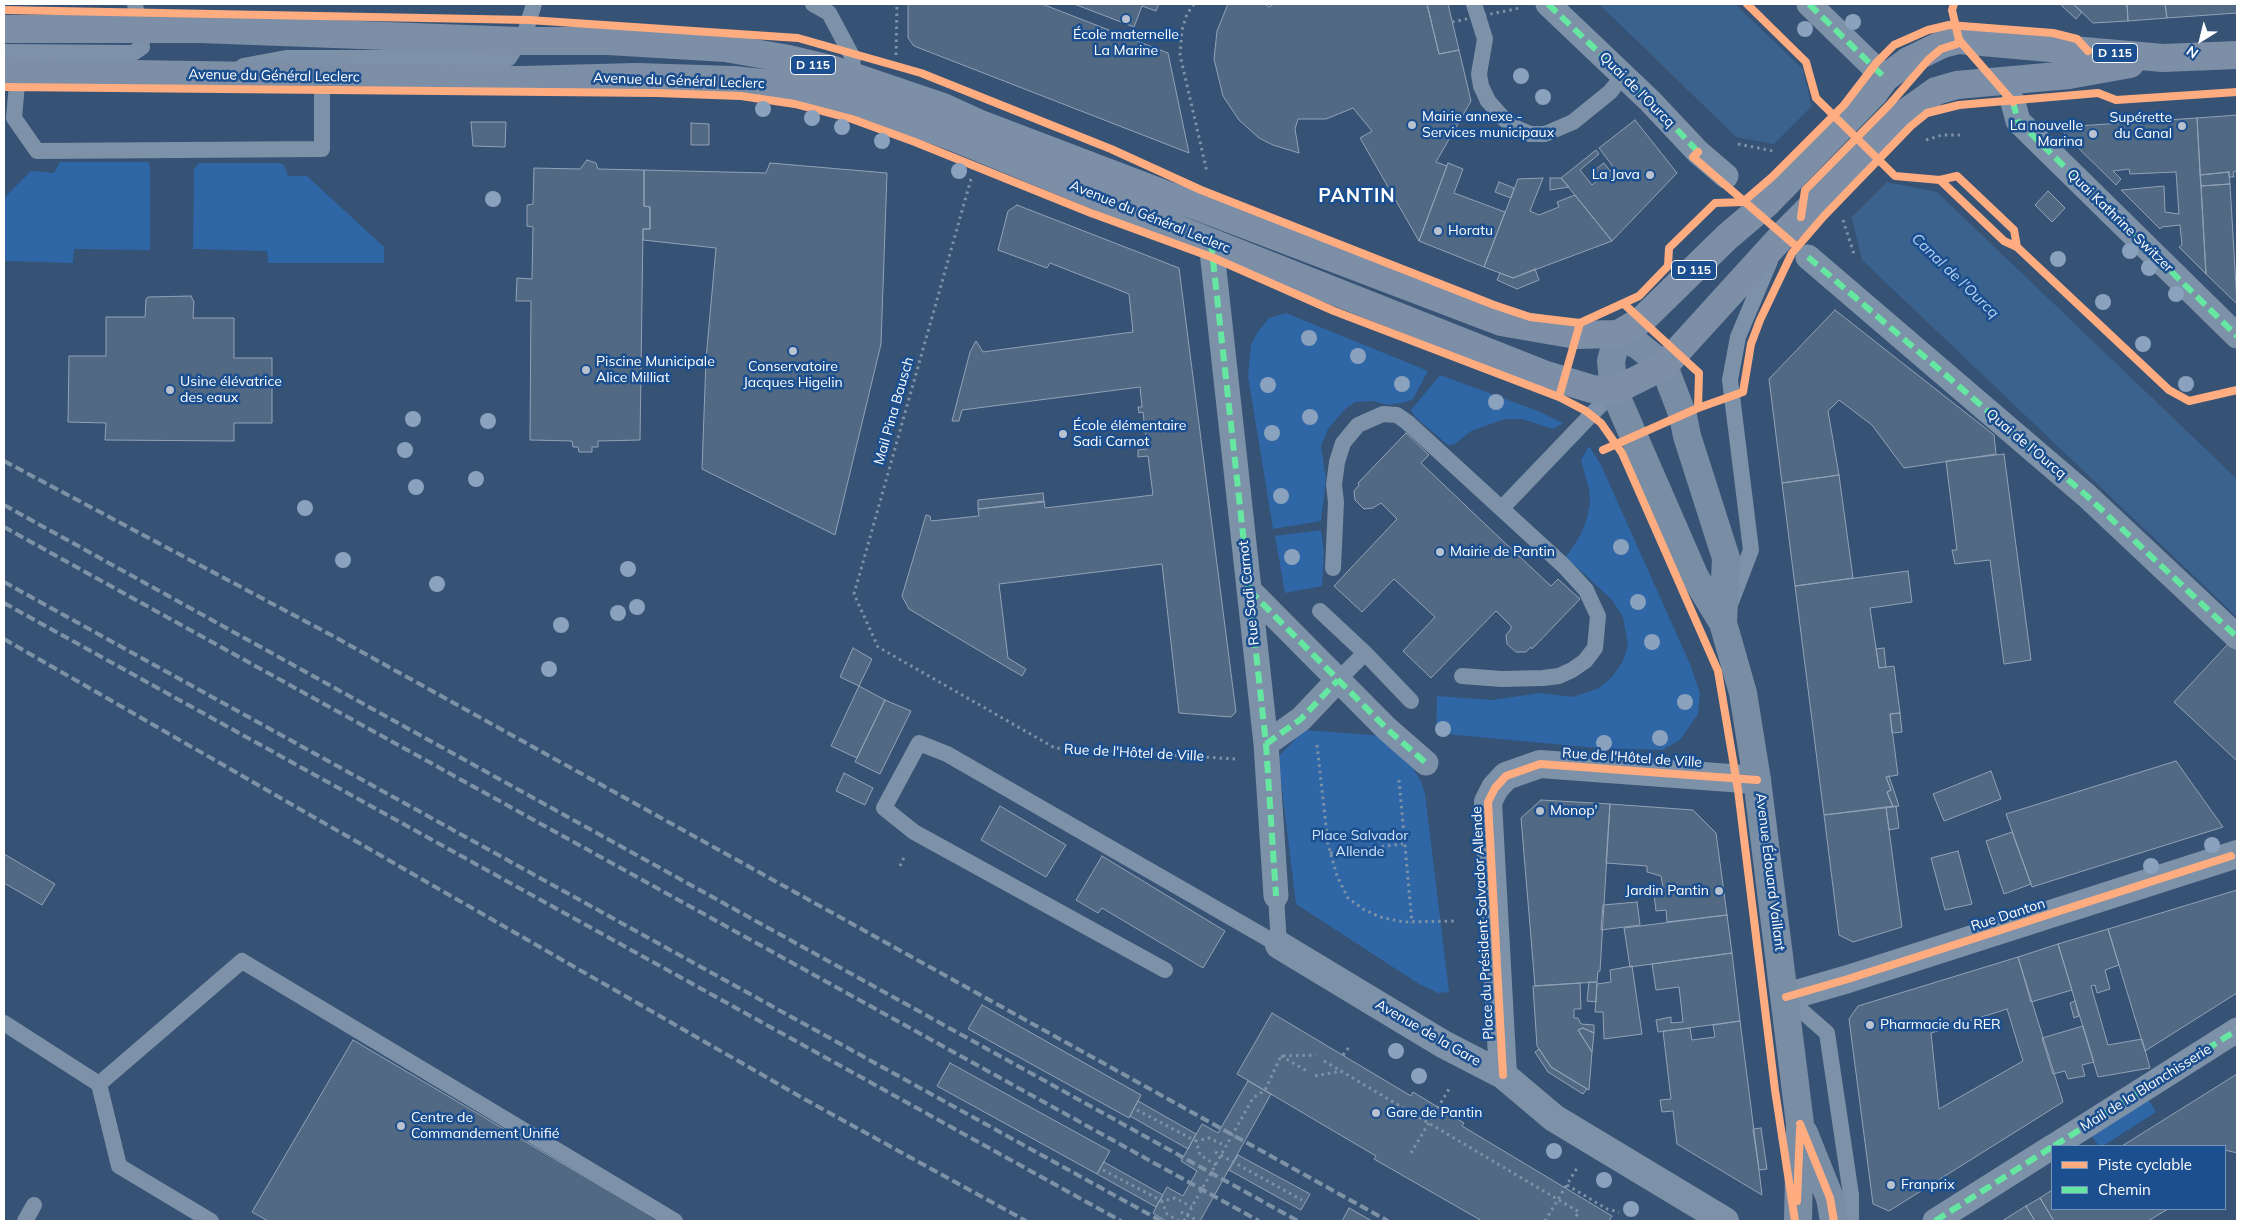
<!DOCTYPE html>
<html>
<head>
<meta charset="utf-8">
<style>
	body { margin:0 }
	#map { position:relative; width:2241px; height:1225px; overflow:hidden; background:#365274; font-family:Mulish,sans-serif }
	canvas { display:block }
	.frame { position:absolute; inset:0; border:5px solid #fff; pointer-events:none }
	.legend { position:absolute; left:2051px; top:1145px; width:175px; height:65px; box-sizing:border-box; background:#1b4f8f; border:1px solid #7695bc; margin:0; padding:6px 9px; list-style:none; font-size:15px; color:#fff }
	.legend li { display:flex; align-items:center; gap:10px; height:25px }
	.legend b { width:25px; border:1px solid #7695bc }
	.north { position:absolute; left:2176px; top:15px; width:50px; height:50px; -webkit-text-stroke:4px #1b4f8f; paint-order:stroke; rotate:216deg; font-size:14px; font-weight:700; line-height:20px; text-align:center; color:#fff }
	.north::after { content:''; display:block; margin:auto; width:18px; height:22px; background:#fff; clip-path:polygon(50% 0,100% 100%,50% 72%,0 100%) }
</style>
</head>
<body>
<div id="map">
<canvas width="2241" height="1225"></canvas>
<div class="frame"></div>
<ul class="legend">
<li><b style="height:6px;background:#ffac80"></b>Piste cyclable</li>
<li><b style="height:6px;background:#66e7a1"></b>Chemin</li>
</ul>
<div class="north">N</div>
</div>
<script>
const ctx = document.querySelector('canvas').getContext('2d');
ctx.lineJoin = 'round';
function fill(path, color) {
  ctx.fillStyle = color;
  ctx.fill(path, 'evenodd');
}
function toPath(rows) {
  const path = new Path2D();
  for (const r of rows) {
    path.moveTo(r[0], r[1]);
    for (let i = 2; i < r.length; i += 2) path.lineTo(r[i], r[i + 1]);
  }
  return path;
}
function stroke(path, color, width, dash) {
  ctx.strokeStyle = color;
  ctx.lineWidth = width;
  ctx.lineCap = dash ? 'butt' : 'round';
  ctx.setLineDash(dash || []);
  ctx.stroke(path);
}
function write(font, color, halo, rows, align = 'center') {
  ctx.font = font + ' Mulish,sans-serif';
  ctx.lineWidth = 5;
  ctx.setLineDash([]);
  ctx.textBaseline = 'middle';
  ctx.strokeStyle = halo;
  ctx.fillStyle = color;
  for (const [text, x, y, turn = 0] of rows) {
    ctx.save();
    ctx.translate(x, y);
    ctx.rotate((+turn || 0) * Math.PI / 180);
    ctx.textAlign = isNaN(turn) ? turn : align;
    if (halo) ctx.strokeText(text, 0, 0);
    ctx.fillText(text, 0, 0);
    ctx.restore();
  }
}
const green = toPath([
	[60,162,148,162,150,167,150,250,74,249,73,263,4,261,4,198,31,171,54,173],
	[199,163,279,163,284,165,288,176,307,176,384,247,384,263,268,263,267,251,193,249,194,169],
	[1286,313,1428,371,1413,399,1406,402,1389,405,1372,401,1355,402,1345,409,1328,429,1321,446,1326,479,1321,521,1273,529,1248,376,1251,345,1257,333,1269,318],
	[1440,375,1538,411,1563,423,1553,429,1522,419,1505,419,1471,431,1455,444,1448,445,1415,417,1411,410],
	[1589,446,1601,465,1690,664,1700,693,1698,714,1680,740,1662,750,1596,748,1436,733,1437,696,1492,700,1540,693,1573,697,1599,688,1612,677,1623,661,1628,646,1623,617,1612,600,1566,557,1581,534,1587,518,1590,503,1589,489,1581,460],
	[1321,530,1324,551,1322,586,1285,593,1275,536],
	[1304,730,1383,736,1409,762,1421,781,1425,794,1449,992,1438,993,1419,984,1296,904,1278,757],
	[2148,1099,2156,1112,2103,1146,2099,1146,2091,1135]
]);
const water = toPath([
	[1599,4,1735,4,1803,69,1811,105,1887,182,1937,192,2237,479,2237,617,1862,260,1852,219,1778,145,1736,137]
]);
const pier = toPath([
	[1814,104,1889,180,1910,184,1887,182,1849,220,1777,147,1772,146]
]);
const building = toPath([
	[908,4,1042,4,1168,53,1189,153,914,46,908,38,908,4],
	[1074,4,1159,4,1156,11,1142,6,1134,27,1074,4],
	[1228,4,1265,4,1269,7,1274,4,1427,4,1439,54,1459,50,1471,101,1436,162,1447,166,1419,241,1360,138,1372,131,1353,108,1326,119,1298,119,1295,129,1299,153,1273,145,1259,138,1239,120,1223,96,1214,59,1217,31,1228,4],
	[1427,4,1448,4,1459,50,1439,54,1427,4],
	[2060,4,2073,4,2082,12,2076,19,2060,4],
	[2073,4,2127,4,2128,21,2093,23,2073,4],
	[2127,4,2165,4,2167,18,2128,21,2127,4],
	[2165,4,2237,4,2237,13,2167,18,2165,4],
	[2237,115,2237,171,2233,172,2234,177,2229,177,2229,172,2200,175,2197,118,2237,115],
	[2197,118,2201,186,2206,274,2179,247,2182,245,2180,225,2162,227,2160,229,2121,190,2164,186,2165,212,2179,214,2176,172,2130,174,2129,169,2113,171,2121,179,2116,185,2065,135,2062,127,2197,118],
	[1635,120,1677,173,1612,241,1561,178,1596,150,1599,154,1580,170,1592,185,1599,179,1593,171,1604,163,1610,171,1614,168,1599,148,1635,120],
	[471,122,506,122,505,147,473,146,471,122],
	[691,123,709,124,709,145,691,145,691,123],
	[587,160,596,163,598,169,644,170,644,206,650,207,650,229,643,229,640,440,598,441,598,447,592,447,592,452,579,452,578,447,573,447,572,441,530,440,531,301,516,301,517,278,532,279,533,227,527,226,527,205,533,204,534,168,580,169,587,160],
	[770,163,887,173,881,344,835,535,702,469,706,359,716,248,643,240,643,229,650,229,650,207,644,206,644,170,766,173,770,163],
	[1448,163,1463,169,1454,193,1505,212,1484,267,1419,241,1448,163],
	[2229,172,2230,184,2201,186,2200,175,2229,172],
	[1543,178,1530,211,1539,215,1559,207,1557,202,1575,195,1612,241,1513,278,1484,267,1518,179,1543,178],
	[1550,178,1561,178,1569,187,1550,190,1550,178],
	[1499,182,1514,188,1511,198,1495,192,1499,182],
	[2230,184,2237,304,2206,274,2201,186,2230,184],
	[2048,191,2065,208,2052,222,2035,205,2048,191],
	[1017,205,1179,268,1236,712,1231,717,1179,713,1162,564,999,584,1008,658,1026,669,1022,676,909,609,902,596,926,515,930,516,931,521,979,516,978,509,1044,501,1045,508,1153,495,1148,456,1138,457,1138,450,1147,449,1143,412,1139,413,1138,407,1142,407,1140,387,962,410,959,421,952,421,970,352,976,341,983,352,1133,332,1129,294,1050,263,1047,268,998,250,1008,211,1017,205],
	[1535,269,1539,280,1517,289,1497,280,1500,273,1513,278,1535,269],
	[191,296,194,302,193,318,234,318,234,358,272,358,272,423,234,423,234,441,105,440,106,423,68,422,69,356,106,356,106,317,145,317,146,299,148,297,191,296],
	[1835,310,1994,435,1996,454,1904,468,1872,425,1839,400,1828,411,1839,475,1782,483,1769,379,1835,310],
	[1406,433,1429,455,1421,463,1486,525,1551,586,1558,579,1580,599,1532,649,1531,647,1526,652,1516,652,1507,644,1506,635,1511,629,1511,626,1496,611,1431,678,1403,651,1435,617,1394,579,1362,612,1334,586,1397,519,1381,503,1373,508,1364,509,1355,500,1354,491,1359,485,1358,483,1406,433],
	[2004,454,2031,660,2004,664,1990,560,1955,564,1952,550,1957,550,1946,461,2004,454],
	[1839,475,1853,578,1795,586,1782,483,1839,475],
	[1043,493,1044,502,978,509,978,500,1043,493],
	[1908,571,1912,602,1870,608,1879,668,1894,666,1900,713,1890,714,1898,775,1886,777,1891,790,1887,792,1893,807,1824,815,1795,586,1908,571],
	[2229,643,2237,651,2237,761,2174,702,2229,643],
	[853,648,872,659,859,686,840,677,853,648],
	[1884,648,1886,667,1879,668,1876,649,1884,648],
	[859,686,885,700,857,758,831,746,859,686],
	[885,700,911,711,880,774,855,762,885,700],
	[1900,713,1902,732,1892,733,1890,714,1900,713],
	[2176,761,2223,827,2032,887,2006,814,2176,761],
	[1991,771,2001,799,1944,821,1933,794,1991,771],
	[844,773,873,788,865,805,836,791,844,773],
	[1889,776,1899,806,1893,807,1887,792,1891,790,1886,777,1889,776],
	[1541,800,1610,804,1600,971,1598,971,1597,982,1535,986,1521,818,1541,800],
	[1610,804,1693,810,1716,833,1727,915,1667,922,1666,910,1656,911,1654,894,1664,893,1661,876,1647,872,1647,866,1606,863,1610,804],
	[1000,806,1066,845,1046,877,981,840,1000,806],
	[1896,806,1899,828,1889,830,1886,807,1896,806],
	[1886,807,1902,927,1853,942,1839,935,1824,815,1886,807],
	[2012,832,2031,884,2004,894,1986,841,2012,832],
	[1958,851,1972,904,1945,910,1931,858,1958,851],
	[4,854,55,884,42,905,4,883,4,854],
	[1102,856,1225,931,1203,968,1102,908,1098,913,1076,900,1102,856],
	[2237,890,2237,993,2145,1051,2108,929,2237,890],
	[1637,902,1640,925,1601,930,1603,905,1637,902],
	[1727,915,1732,953,1630,967,1624,928,1727,915],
	[2108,929,2119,965,2105,970,2110,989,2097,993,2095,985,2091,986,2108,1045,2142,1039,2150,1068,2098,1077,2058,944,2108,929],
	[2058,944,2072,990,2031,1002,2018,957,2058,944],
	[1732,953,1740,1021,1658,1032,1656,1020,1671,1017,1671,1023,1683,1022,1679,987,1656,990,1652,964,1732,953],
	[2018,957,2063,1102,1889,1211,1873,1204,1849,1019,1858,1006,2018,957],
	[2007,1009,2023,1061,1939,1109,1931,1033,2007,1009],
	[1632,966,1642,1034,1604,1039,1603,1012,1595,1012,1597,984,1611,982,1610,970,1632,966],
	[1589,982,1597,982,1596,1002,1587,1001,1589,982],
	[1580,983,1581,1009,1574,1009,1574,1018,1578,1018,1581,1024,1594,1025,1594,1033,1583,1028,1578,1030,1592,1052,1589,1090,1551,1067,1537,1046,1533,986,1580,983],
	[2075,1001,2079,1016,2074,1018,2070,1003,2075,1001],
	[982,1005,1141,1095,1129,1118,968,1029,982,1005],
	[1272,1013,1411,1096,1413,1092,1464,1123,1462,1126,1612,1216,1609,1221,1482,1221,1374,1159,1376,1156,1237,1074,1272,1013],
	[1740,1021,1759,1170,1762,1195,1677,1144,1673,1111,1662,1112,1660,1100,1671,1099,1663,1031,1690,1028,1692,1040,1715,1037,1713,1025,1740,1021],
	[2083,1026,2094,1062,2082,1065,2085,1076,2068,1079,2065,1071,2053,1074,2042,1038,2083,1026],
	[1583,1028,1594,1033,1592,1052,1578,1030,1583,1028],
	[353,1040,660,1221,268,1221,252,1212,353,1040],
	[1539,1049,1551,1067,1587,1089,1583,1094,1548,1072,1535,1052,1539,1049],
	[950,1063,1110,1151,1097,1174,937,1086,950,1063],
	[2237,1074,2237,1153,2225,1150,2225,1146,2122,1146,2237,1074],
	[1248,1081,1271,1094,1200,1221,1166,1221,1153,1213,1167,1187,1183,1196,1197,1171,1181,1161,1202,1124,1218,1133,1248,1081],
	[1138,1101,1196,1134,1188,1149,1130,1116,1138,1101],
	[1761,1128,1767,1169,1759,1170,1753,1129,1761,1128],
	[1238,1155,1310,1194,1301,1210,1229,1170,1238,1155],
	[1104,1162,1163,1195,1156,1207,1097,1174,1104,1162],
	[2052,1190,2052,1209,2168,1209,2148,1221,2054,1221,2040,1198,2052,1190],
	[2040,1198,2054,1221,2035,1221,2026,1206,2040,1198],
	[2026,1206,2035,1221,2002,1221,2026,1206],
	[1349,1208,1372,1221,1342,1221,1349,1208]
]);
const path = toPath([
	[1194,4,1187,14,1182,30,1180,55,1207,172],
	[896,55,897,4],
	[1926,140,1942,135,1960,135],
	[1738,144,1773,151],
	[971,179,854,594,878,647,1055,748,1236,759],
	[1843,220,1854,254],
	[1317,745,1328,844,1337,876,1348,898,1363,909,1380,917,1404,922,1457,921],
	[1399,780,1412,923],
	[1330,853,1403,844],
	[900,866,905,855],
	[1343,1055,1349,1047],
	[1281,1056,1307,1071],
	[1324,1061,1579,1212,1575,1218],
	[1315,1076,1342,1071],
	[1137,1110,1196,1141],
	[1215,1152,1302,1200],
	[1411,1153,1449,1089],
	[1216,1165,1200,1155,1196,1141,1209,1138,1226,1146],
	[1103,1170,1162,1201],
	[1567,1185,1607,1209,1619,1212],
	[1181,1212,1198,1221],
	[1179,1221,1167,1214,1162,1201,1175,1198,1192,1207],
	[1184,1221,1253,1098,1265,1090,1281,1056,1316,1055],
	[1545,1221,1577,1168]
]);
const service = toPath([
	[813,4,829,13,853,58,851,76],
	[1474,4,1485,39,1479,74,1481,86,1488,101,1504,119,1518,129,1530,134,1545,134,1573,122,1610,92,1623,76],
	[4,52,133,53,142,47,135,4],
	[243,66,286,58,509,58,525,33,534,4],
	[18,72,14,118,37,151,322,149,322,77],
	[1502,508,1614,391],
	[1333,568,1336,502,1334,485,1337,462,1343,443,1358,425,1383,414,1397,415,1407,422,1564,566,1586,590,1598,616,1595,648,1585,661,1572,670,1559,676,1543,678,1502,679,1462,676],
	[1731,602,1751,550,1730,380,1738,337,1770,261],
	[1320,611,1365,653],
	[1338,680,1365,653,1411,701],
	[1276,896,1279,945],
	[1165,970,914,832,884,808,919,743,947,754,1279,945],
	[1786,997,1827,1033,1851,1195,1851,1221],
	[4,1023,99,1084,119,1166,211,1221],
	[99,1084,242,961,675,1221],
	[25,1221,34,1205]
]);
const pedestrian = toPath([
	[1548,4,1650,101,1698,152,1726,176],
	[1809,4,1885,78],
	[2013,102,2018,121,2237,336],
	[1211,242,1266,744,1276,896],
	[1808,257,2087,496,2237,637],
	[1249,590,1387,729,1426,763],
	[1266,744,1301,719,1338,680],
	[2054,1146,2237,1030],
	[1935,1221,2052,1147]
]);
const minor = toPath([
	[1279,945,1443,1044,1503,1075,1554,1118,1725,1221],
	[1786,997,1848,979,2237,854],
	[1503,1075,1488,802,1495,788,1506,776,1540,764,1757,780]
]);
const secondary = toPath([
	[1723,623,1726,558,1687,436,1683,416,1664,366,1639,346,1618,334,1611,361,1614,391,1695,577,1723,623,1743,693,1757,780,1800,1124,1798,1221],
	[1804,1133,1830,1198,1834,1221]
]);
const primary = toPath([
	[4,29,200,29,520,41,608,41,725,48,789,59,831,69,943,107,978,123,1501,322,1576,335,1618,334,1642,320,1727,237,1767,203],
	[4,72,520,80,636,77,734,80,799,87,868,106,953,137,1185,232,1546,375,1592,389,1614,391,1664,366,1784,234],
	[1874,93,1885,78,1908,61,1943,44,1959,40,2163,58,2237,55],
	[1901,116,1936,91,1957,85,2069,75,2130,64]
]);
const rail = toPath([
	[4,461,333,636,1388,1221],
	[4,505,1298,1221],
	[4,527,1259,1221],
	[4,582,1161,1221],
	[4,603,1121,1221],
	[4,639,806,1100,1026,1221]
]);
const pathBridge = toPath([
	[1452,22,1520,8]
]);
const primaryBridge = toPath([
	[1767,203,1874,93],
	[1784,234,1901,116]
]);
const quiet = toPath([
	[1548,4,1650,101,1701,155],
	[1809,4,1885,78],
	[2013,102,2018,121,2237,336],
	[1211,242,1266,744,1276,896],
	[1808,257,2087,496,2237,637],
	[1249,590,1387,729,1426,763],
	[1266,744,1301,719,1338,680],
	[2054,1146,2237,1030],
	[1935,1221,2052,1147]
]);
const cycleway = toPath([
	[1747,4,1806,62,1816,98,1895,176,1940,180,1957,176,2014,230,2017,247],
	[1954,4,1952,10,1959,40,2013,102],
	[4,10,529,20,798,38,921,73,1111,149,1201,190,1494,305,1530,317,1580,323],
	[4,87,657,93,741,96,795,104,852,119,915,142,1091,213,1214,258,1334,311,1559,397,1586,411,1601,423,1622,453,1718,671,1738,790,1775,1090,1795,1221],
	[1698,152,1693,157,1797,247],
	[1940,180,2004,241,2017,247,2169,390,2189,401,2237,390],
	[1801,217,1805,190,1889,105,1928,60,1941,49,1957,44,1959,40],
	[1559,397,1580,323,1639,296,1668,266,1669,248,1715,203,1743,202,1772,177,1844,105,1877,62,1894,45,1928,30,1949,25,2053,33,2077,39,2088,51],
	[1698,408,1743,392,1751,344,1760,320,1792,253,1824,216,1911,126,1927,113,1959,105,2098,93,2116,100,2237,92],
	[1603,450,1698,408,1699,373,1624,304],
	[1786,997,1848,979,2231,856],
	[1503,1075,1488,802,1495,788,1506,776,1540,764,1757,780],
	[1800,1124,1830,1198,1834,1221],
	[1797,1201,1800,1129]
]);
const trees = [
	[1853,22],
	[1805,29],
	[1521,76],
	[1543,97],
	[763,109],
	[812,118],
	[842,127],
	[882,141],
	[959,171],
	[493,199],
	[2130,251],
	[2058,259],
	[2149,268],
	[2176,294],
	[2103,302],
	[1309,338],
	[2143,344],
	[1358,356],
	[1402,384],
	[2186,384],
	[1268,385],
	[1496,402],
	[1310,417],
	[413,419],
	[488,421],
	[1272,433],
	[405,450],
	[476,479],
	[416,487],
	[1281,496],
	[305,508],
	[1621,547],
	[1292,557],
	[343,560],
	[628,569],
	[437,584],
	[1638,602],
	[637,607],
	[618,613],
	[561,625],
	[1652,642],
	[549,669],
	[1685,702],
	[1443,729],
	[1660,738],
	[1604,743],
	[2212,845],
	[2151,866],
	[1396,1051],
	[1419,1076],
	[1554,1151],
	[1604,1180],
	[1631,1209]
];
const markers = [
	[1126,19,5,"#b9c2ce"],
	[1412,125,5,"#b9c2ce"],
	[2182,126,5,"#b9c2ce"],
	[2093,134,5,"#b9c2ce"],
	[1650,175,5,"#b9c2ce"],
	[1438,231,5,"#b9c2ce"],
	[793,351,5,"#b9c2ce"],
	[586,370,5,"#b9c2ce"],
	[170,390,5,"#b9c2ce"],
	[1063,434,5,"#b9c2ce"],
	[1440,552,5,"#b9c2ce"],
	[1540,811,5,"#b9c2ce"],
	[1719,891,5,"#b9c2ce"],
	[1870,1025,5,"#b9c2ce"],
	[1376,1113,5,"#b9c2ce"],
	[401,1126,5,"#b9c2ce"],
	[1891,1185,5,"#b9c2ce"]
];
const shields = [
	[2115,53,45],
	[813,65,45],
	[1694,270,45]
];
const shieldNames = [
	["D 115",2115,53],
	["D 115",813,65],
	["D 115",1694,270]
];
const poiNames = [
	["École maternelle",1126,35,"center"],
	["La Marine",1126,51,"center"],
	["Mairie annexe -",1422,117],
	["Services municipaux",1422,133],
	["Supérette",2172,118,"right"],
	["du Canal",2172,134,"right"],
	["La nouvelle",2083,126,"right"],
	["Marina",2083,142,"right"],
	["La Java",1640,175,"right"],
	["Horatu",1448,231],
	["Piscine Municipale",596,362],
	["Alice Milliat",596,378],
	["Conservatoire",793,367,"center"],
	["Jacques Higelin",793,383,"center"],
	["Usine élévatrice",180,382],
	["des eaux",180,398],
	["École élémentaire",1073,426],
	["Sadi Carnot",1073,442],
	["Mairie de Pantin",1450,552],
	["Monop'",1550,811],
	["Jardin Pantin",1709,891,"right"],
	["Pharmacie du RER",1880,1025],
	["Gare de Pantin",1386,1113],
	["Centre de",411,1118],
	["Commandement Unifié",411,1134],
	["Franprix",1901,1185]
];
const streetNames = [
	["Avenue du Général Leclerc",274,76,1],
	["Avenue du Général Leclerc",679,81,2],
	["Quai de l'Ourcq",1637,90,45],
	["Avenue du Général Leclerc",1150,217,22],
	["Quai Kathrine Switzer",2120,221,44],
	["Mail Pina Bausch",894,411,-74],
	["Quai de l'Ourcq",2026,444,40],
	["Rue Sadi Carnot",1249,593,-96],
	["Rue de l'Hôtel de Ville",1134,753,3],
	["Rue de l'Hôtel de Ville",1632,758,4],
	["Avenue Édouard Vaillant",1770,872,83],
	["Rue Danton",2008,915,-18],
	["Place du Président Salvador Allende",1483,923,-93],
	["Avenue de la Gare",1428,1033,30],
	["Mail de la Blanchisserie",2146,1088,-32]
];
const parkNames = [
	["Place Salvador",1360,836],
	["Allende",1360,852]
];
const waterNames = [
	["Canal de l'Ourcq",1955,276,44]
];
const districtNames = [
	["PANTIN",1357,196]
];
fill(green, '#2f66a5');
fill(water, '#3b618d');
fill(pier, '#365274');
fill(building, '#526984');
stroke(building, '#92a2b6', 1);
stroke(path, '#7d92a8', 3, [2.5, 4]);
stroke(service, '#7d92a8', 16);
stroke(pedestrian, '#7d92a8', 25);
stroke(minor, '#7d92a8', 28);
stroke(secondary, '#798da4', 28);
stroke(primary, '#7d8ea7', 28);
stroke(rail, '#7e92a7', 4, [9, 4]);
stroke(pathBridge, '#7d92a8', 3, [2.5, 4]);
stroke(primaryBridge, '#7d8ea7', 28);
stroke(quiet, '#66e7a1', 6, [12, 6]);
stroke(cycleway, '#ffac80', 8);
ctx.fillStyle = '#8aa2be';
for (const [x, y] of trees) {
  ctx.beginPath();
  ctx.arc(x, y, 8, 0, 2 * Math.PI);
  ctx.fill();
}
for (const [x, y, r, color] of markers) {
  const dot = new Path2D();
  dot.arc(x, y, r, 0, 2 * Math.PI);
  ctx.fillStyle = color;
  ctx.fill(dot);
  stroke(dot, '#1b4f8f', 2);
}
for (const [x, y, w] of shields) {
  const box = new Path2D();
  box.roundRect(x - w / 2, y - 9.5, w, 19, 4);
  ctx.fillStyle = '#1b4f8f';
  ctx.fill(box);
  stroke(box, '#fff', 1);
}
write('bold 12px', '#fff', null, shieldNames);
write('14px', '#fff', '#1b4f8f', poiNames, 'left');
write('14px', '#fff', '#1b4f8f', streetNames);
write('14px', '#cfe3fa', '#1b4f8f', parkNames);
write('italic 15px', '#b5d3f5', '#1b4f8f', waterNames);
ctx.letterSpacing = '1px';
write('bold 19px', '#fff', '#1b4f8f', districtNames);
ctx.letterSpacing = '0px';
</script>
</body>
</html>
